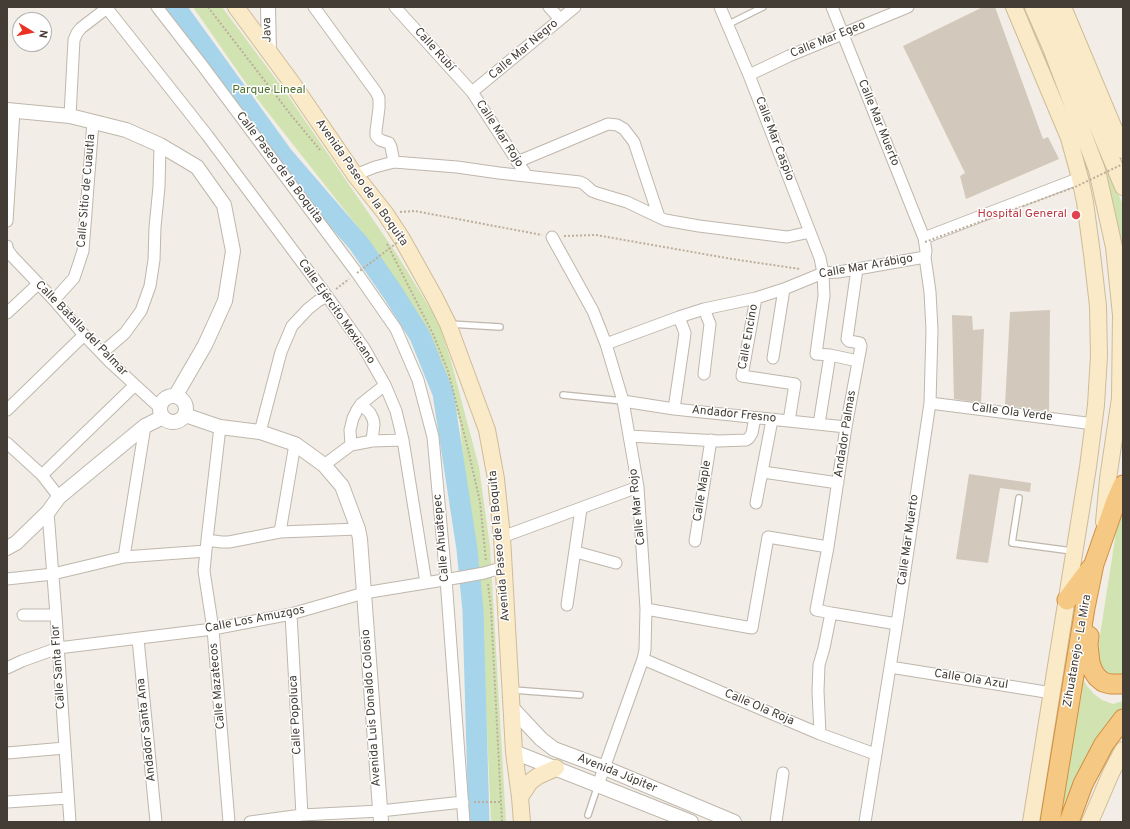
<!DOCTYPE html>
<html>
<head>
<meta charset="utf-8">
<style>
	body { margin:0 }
	#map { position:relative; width:1130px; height:829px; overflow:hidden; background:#f2ede6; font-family:Overpass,sans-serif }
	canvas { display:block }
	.frame { position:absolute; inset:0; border:8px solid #443d36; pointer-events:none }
	.north { position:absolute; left:12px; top:12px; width:40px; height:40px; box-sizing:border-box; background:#fff; border:1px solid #b4b1af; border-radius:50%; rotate:100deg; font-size:11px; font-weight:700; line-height:16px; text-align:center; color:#443d36 }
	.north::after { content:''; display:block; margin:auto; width:14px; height:18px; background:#ea3124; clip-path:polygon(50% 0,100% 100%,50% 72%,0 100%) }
</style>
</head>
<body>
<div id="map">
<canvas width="1130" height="829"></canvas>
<div class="frame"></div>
<div class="north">N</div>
</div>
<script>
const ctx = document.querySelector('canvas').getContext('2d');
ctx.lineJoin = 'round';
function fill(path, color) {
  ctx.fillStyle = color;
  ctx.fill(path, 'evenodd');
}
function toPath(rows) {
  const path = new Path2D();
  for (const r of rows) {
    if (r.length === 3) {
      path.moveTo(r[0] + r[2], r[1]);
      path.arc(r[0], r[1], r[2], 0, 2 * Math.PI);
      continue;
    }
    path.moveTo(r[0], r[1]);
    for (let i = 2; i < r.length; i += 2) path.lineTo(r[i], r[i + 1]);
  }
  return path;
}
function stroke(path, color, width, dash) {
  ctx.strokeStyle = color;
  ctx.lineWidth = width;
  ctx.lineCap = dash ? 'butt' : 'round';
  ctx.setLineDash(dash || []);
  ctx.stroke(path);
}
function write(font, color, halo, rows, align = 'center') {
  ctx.font = font + ' Overpass,sans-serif';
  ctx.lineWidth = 3;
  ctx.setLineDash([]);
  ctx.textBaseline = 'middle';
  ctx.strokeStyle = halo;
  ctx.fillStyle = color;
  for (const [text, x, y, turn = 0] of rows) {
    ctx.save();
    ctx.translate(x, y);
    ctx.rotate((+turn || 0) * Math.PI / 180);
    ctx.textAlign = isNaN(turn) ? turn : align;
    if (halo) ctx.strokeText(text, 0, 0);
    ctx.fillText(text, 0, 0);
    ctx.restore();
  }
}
const green = toPath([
	[193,7,222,7,284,90,396,253,439,323,451,361,479,467,490,547,506,822,491,822,483,640,471,548,460,423,440,359,406,301,365,236,255,96],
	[1104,160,1123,205,1123,296,1099,163],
	[1123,511,1123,681,1109,680,1096,661,1117,526],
	[1082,677,1087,686,1094,694,1102,700,1113,704,1123,701,1123,713,1069,816,1057,815]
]);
const river = toPath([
	[175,7,282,155,359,244,393,293,420,336,443,393,467,549,473,611,479,822]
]);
const building = toPath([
	[983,7,995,7,1043,139,1048,137,1059,159,966,199,960,176,965,173,903,46],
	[1050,310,1049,411,1005,406,1010,312],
	[952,315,972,316,973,330,984,329,981,403,954,399],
	[969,474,1031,483,1030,492,1000,488,988,563,956,559]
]);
const path = toPath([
	[208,7,291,115,320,150],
	[400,212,415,211,542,235],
	[564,236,596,235,732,259,800,269],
	[387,244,433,334,448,371,467,445,480,502,486,561],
	[336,289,349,279],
	[488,584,491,609,502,822],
	[474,802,500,802]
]);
const service = toPath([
	[727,25,763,7],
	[450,324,500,327],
	[563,395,623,401],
	[1019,498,1012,543,1072,551],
	[513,690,580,695],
	[588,815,598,785]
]);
const minor = toPath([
	[106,7,207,135,327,296,364,348,385,385,396,411,403,440,426,583],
	[157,7,202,65,357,273,396,329,418,380,433,437,446,579,464,822],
	[314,7,376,92,379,98,379,108,376,131,376,136,380,140,389,143,391,147,394,162],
	[395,7,472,92,527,176],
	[549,7,560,19],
	[720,7,749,75,820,258,823,273,824,296,816,354,830,355,858,361],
	[832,7,924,238],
	[749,75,789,56,908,7],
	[472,92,575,7],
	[70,116,74,40,77,33,81,28,107,8],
	[517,162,608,124,617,125,624,129,634,142,659,217],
	[355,175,375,167,394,162,457,167,499,173,580,182,584,184,592,191,597,193,627,202,665,220,699,226,787,237,810,232],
	[7,221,14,111],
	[552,237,593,311,606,344,623,401,638,487,646,609,645,650,643,659,598,785],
	[7,246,7,249,12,256,54,300,84,335,110,362,160,408],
	[857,269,847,339,849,341,860,343,861,346,846,427,828,547,816,610,831,613,897,624],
	[756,298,742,376,795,384,789,421],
	[54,300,74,278,83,251,93,122],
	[7,313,38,284],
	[606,344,679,317,704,309,756,298,784,289,823,273,838,272,857,269,925,257,926,251,924,238,1080,178],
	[102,353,125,333,141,311,150,286,154,260,155,227,159,187,160,145],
	[773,358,784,289],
	[704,374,710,324,704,309],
	[623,401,674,409,846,427],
	[930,403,1094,424],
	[361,404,370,413,373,419,374,424,372,441],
	[674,409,684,341,685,333,679,317],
	[7,410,84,335],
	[819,424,830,355],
	[220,427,207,540,204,571,213,629,229,822],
	[260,432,281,352,292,326,308,309,318,301,327,296],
	[629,436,719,441,746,440,749,438,752,433,755,418],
	[7,443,42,475,59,497],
	[351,445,350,430,353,418,357,410,361,404,385,385],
	[324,465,351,445,372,441,403,440],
	[763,472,838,483],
	[42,475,135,385],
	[756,503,772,420],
	[48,512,56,615,70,822],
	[280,532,295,444],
	[502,537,638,487],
	[207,540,221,542,229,542,280,532,358,529],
	[695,541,711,440],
	[576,552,616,563],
	[124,557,145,426],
	[7,579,53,574,124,557,206,551],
	[567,605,581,509],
	[646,609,752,628,768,537,828,547],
	[291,614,302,815],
	[23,615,56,615],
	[138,639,156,822],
	[643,659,820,734,875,754],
	[890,667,1052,693],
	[7,668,22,661,58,648,213,629,291,614,364,593,462,577,484,573,504,567],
	[820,734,818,691,819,665,824,648,831,613],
	[7,753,65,748],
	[7,802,68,798],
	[250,822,302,815,380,811,463,802],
	[776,822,783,773],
	[865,822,897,624,930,403,932,330,930,292,925,257]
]);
const tertiary = toPath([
	[268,7,269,53],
	[7,110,70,116,126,130,160,145,197,167,224,205,233,251,225,301,205,345,176,395],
	[173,409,13],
	[185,415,220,427,260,432,295,444,324,465,342,486,358,529,360,539,381,822],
	[7,548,16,543,48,512,59,497,145,426,163,417],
	[512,708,541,739,554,749,605,768,734,822],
	[514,752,691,822]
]);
const secondary = toPath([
	[236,7,292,83,355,175,385,213,402,239,435,298,448,324,487,430,496,479,502,537,514,752,520,797,522,822],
	[1014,7,1069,138,1080,178,1085,202,1092,254,1098,306,1099,356,1096,405,1088,467,1031,822],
	[1033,7,1051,48,1097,170,1114,247,1121,315,1120,398,1108,479,1104,522],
	[1048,7,1123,187],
	[1063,7,1123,150],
	[520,797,530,782,538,776,556,768],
	[1090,822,1111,773,1123,750]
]);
const trunk = toPath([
	[1067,600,1091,568],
	[1089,636,1088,645,1090,663,1093,671,1097,677,1103,682,1110,684,1123,684],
	[1050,822,1085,608,1094,564,1116,501,1123,485],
	[1069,822,1083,784,1104,744,1123,719]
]);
const pathBridge = toPath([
	[925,242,1075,187,1123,164],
	[357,273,402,239]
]);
const markers = [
	[1076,215,5,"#e0444e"]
];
const streetNames = [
	["Java",268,30,-91],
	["Calle Mar Egeo",828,40,-22],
	["Calle Rubí",434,50,48],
	["Calle Mar Negro",524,50,-40],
	["Calle Mar Muerto",878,123,68],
	["Calle Mar Rojo",499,134,57],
	["Calle Mar Caspio",774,139,69],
	["Calle Paseo de la Boquita",279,168,53],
	["Avenida Paseo de la Boquita",361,183,55],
	["Calle Sitio de Cuautla",87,191,-85],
	["Calle Mar Arábigo",866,267,-10],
	["Calle Ejército Mexicano",336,312,55],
	["Calle Batalla del Palmar",81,329,46],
	["Calle Encino",749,337,-80],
	["Calle Ola Verde",1012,413,7],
	["Andador Fresno",734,415,6],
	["Andador Palmas",846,434,-81],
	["Calle Maple",703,491,-81],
	["Calle Mar Rojo",638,507,-96],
	["Calle Ahuatepec",442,538,-95],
	["Calle Mar Muerto",909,540,-82],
	["Avenida Paseo de la Boquita",500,546,-95],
	["Calle Los Amuzgos",255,620,-11],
	["Zihuatanejo - La Mira",1078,651,-80],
	["Calle Santa Flor",59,667,-94],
	["Calle Ola Azul",971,680,9],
	["Calle Mazatecos",218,686,-95],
	["Avenida Luis Donaldo Colosio",372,708,-94],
	["Calle Ola Roja",759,708,23],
	["Calle Popoluca",296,715,-93],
	["Andador Santa Ana",147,730,-96],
	["Avenida Júpiter",617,774,22]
];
const parkNames = [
	["Parque Lineal",269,91]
];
const healthNames = [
	["Hospital General",1067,215]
];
fill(green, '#d1e3b1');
stroke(river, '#a6d4eb', 21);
fill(building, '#d2c8bc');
stroke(service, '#bfb7ac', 8);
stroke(minor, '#bfb7ac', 13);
stroke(tertiary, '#bfb7ac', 16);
stroke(secondary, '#cebc98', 18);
stroke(trunk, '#d29040', 21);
stroke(path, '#bdae9b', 2, [2, 2]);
stroke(service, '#fff', 5.5);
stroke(minor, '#fff', 11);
stroke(tertiary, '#fff', 14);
stroke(secondary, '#faeac7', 16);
stroke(trunk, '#f5c884', 19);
stroke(pathBridge, '#bdae9b', 2, [2, 2]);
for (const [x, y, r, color] of markers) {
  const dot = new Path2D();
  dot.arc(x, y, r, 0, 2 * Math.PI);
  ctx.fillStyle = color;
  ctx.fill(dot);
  stroke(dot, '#fff', 1.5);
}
write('12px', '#443d36', '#fff', streetNames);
write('12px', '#4d712d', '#fff', parkNames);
write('12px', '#be3a42', '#fff', healthNames, 'right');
</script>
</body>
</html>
